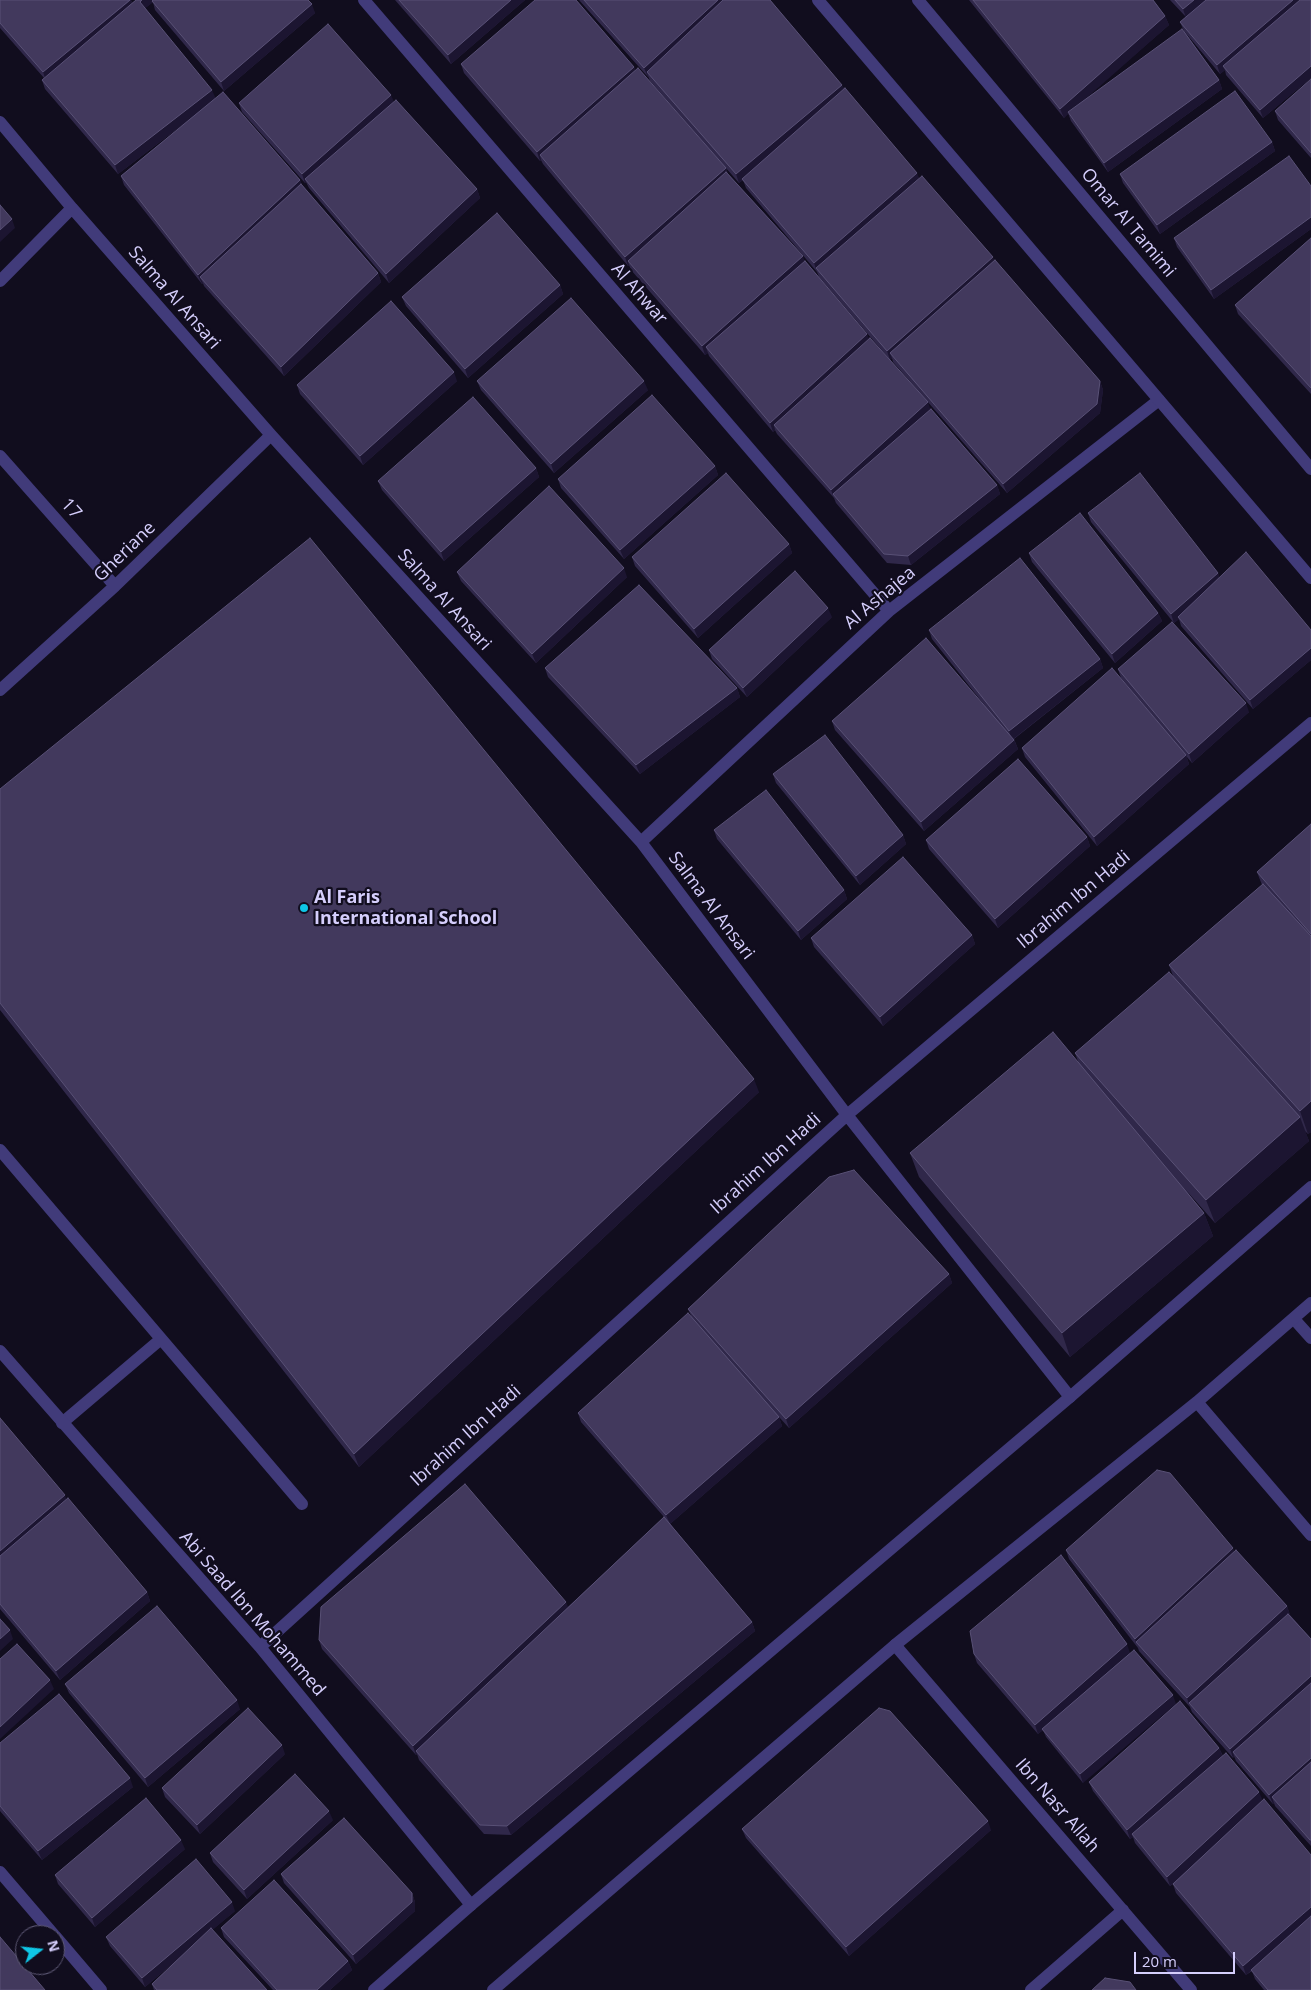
<!DOCTYPE html>
<html>
<head>
<meta charset="utf-8">
<style>
	body { margin:0 }
	#map { position:relative; width:1311px; height:1990px; overflow:hidden; background:#110d1e; font-family:"Open Sans",sans-serif }
	canvas { display:block }
	.north { position:absolute; left:15px; top:1925px; width:50px; height:50px; box-sizing:border-box; background:#110d1e; border:1px solid #5f5a77; border-radius:50%; rotate:74deg; font-size:14px; font-weight:700; line-height:20px; text-align:center; color:#d5cefc }
	.north::after { content:''; display:block; margin:auto; width:18px; height:22px; background:#0fc6e6; clip-path:polygon(50% 0,100% 100%,50% 72%,0 100%) }
	.scale { position:absolute; left:1134px; top:1952px; width:101px; height:22px; box-sizing:border-box; border:2px solid #d5cefc; border-top:0; padding-left:6px; font-size:15px; line-height:18px; white-space:nowrap; color:#d5cefc; -webkit-text-stroke:4px #110d1e; paint-order:stroke }
</style>
</head>
<body>
<div id="map">
<canvas width="1311" height="1990"></canvas>
<div class="north">N</div>
<div class="scale">20 m</div>
</div>
<script>
const ctx = document.querySelector('canvas').getContext('2d');
ctx.lineJoin = 'round';
function toPath(rows) {
  const path = new Path2D();
  for (const r of rows) {
    path.moveTo(r[0], r[1]);
    for (let i = 2; i < r.length; i += 2) path.lineTo(r[i], r[i + 1]);
  }
  return path;
}
function stroke(path, color, width, dash) {
  ctx.strokeStyle = color;
  ctx.lineWidth = width;
  ctx.lineCap = dash ? 'butt' : 'round';
  ctx.setLineDash(dash || []);
  ctx.stroke(path);
}
function fill(path, color) {
  ctx.fillStyle = color;
  ctx.fill(path, 'evenodd');
}
function write(font, color, halo, rows, align = 'center') {
  ctx.font = font + ' "Open Sans",sans-serif';
  ctx.lineWidth = 4.5;
  ctx.setLineDash([]);
  ctx.textBaseline = 'middle';
  ctx.strokeStyle = halo;
  ctx.fillStyle = color;
  for (const [text, x, y, turn = 0] of rows) {
    ctx.save();
    ctx.translate(x, y);
    ctx.rotate((+turn || 0) * Math.PI / 180);
    ctx.textAlign = isNaN(turn) ? turn : align;
    if (halo) ctx.strokeText(text, 0, 0);
    ctx.fillText(text, 0, 0);
    ctx.restore();
  }
}
const service = toPath([
	[0,1150,302,1504],
	[1294,1319,1311,1338],
	[62,1423,161,1339]
]);
const minor = toPath([
	[364,0,889,611],
	[0,122,72,208,271,435,641,842,847,1115,1070,1397],
	[0,281,72,208],
	[0,456,115,586],
	[0,690,115,586,271,435],
	[641,842,889,611,1159,400],
	[0,1351,260,1647,471,1905],
	[895,1645,1191,1990],
	[260,1647,847,1115,1311,723],
	[0,1872,54,1935],
	[55,1936,101,1990],
	[1031,1990,1123,1910]
]);
const tertiary = toPath([
	[818,0,1311,578],
	[918,0,1311,469],
	[1197,1402,1311,1535],
	[374,1990,471,1905,1070,1397,1311,1187],
	[493,1990,895,1645,1197,1402,1311,1303]
]);
const wall = toPath([
	[0,0,131,0,132,3,135,1,135,0,308,0,315,13,224,91,155,10,153,2,145,8,215,98,300,180,301,184,378,273,381,282,284,376,204,286,203,283,202,284,124,185,121,176,194,116,118,174,45,89,42,80,44,78,0,28],
	[395,0,525,0,451,64],
	[579,0,770,0,920,179,994,260,1100,381,1103,390,1100,413,1007,493,893,362,892,358,890,360,819,277,817,272,746,188,743,180,739,183,650,81,648,76,648,77],
	[969,0,1153,0,1165,16,1169,25,1078,104,1184,31,1180,22,1186,17,1170,0,1311,0,1311,78,1263,118,1226,75,1225,70,1220,74,1184,31,1219,80,1222,89,1108,172,1071,121,1068,113,1064,118],
	[461,64,634,67,635,70,726,168,728,174,805,261,869,339,997,485,1000,494,911,565,887,563,836,503,834,498,777,434,775,430,773,432,709,356,708,353,705,355,631,270,629,265,628,266,543,164,541,160,540,161,464,73],
	[1311,79,1311,158,1278,120,1275,111],
	[394,102,477,189,480,198,389,283,309,188,306,182,305,183,242,112,239,103],
	[1272,142,1275,151,1160,234,1123,183,1120,174],
	[1311,186,1311,229,1214,299,1177,247,1174,238],
	[1311,238,1311,394,1238,314,1235,305],
	[560,285,563,294,468,378,406,306,402,297],
	[457,381,363,465,300,394,297,385],
	[477,381,648,390,554,473,481,390],
	[715,466,718,475,624,559,561,488,558,479],
	[536,468,539,477,444,561,382,490,378,481],
	[1088,513,1218,573,1219,577,1311,630,1311,660,1253,709,1181,626,1179,619,1174,623,1091,522],
	[789,544,792,553,698,638,635,566,632,557],
	[1029,553,1158,613,1162,621,1115,663,1032,562],
	[457,572,627,577,536,663,461,581],
	[832,617,747,697,712,659,709,650],
	[929,630,1100,659,1103,668,1014,739,1018,749,924,831,835,730,832,721,985,706,932,639],
	[545,668,737,688,740,697,640,774,548,677],
	[1118,669,1249,712,1192,763,1121,678],
	[1022,748,1186,755,1189,764,1097,846,1025,757],
	[773,774,903,835,906,844,860,885,776,783],
	[0,789,759,1092,359,1467,0,1010],
	[1311,824,1311,1132,1308,1134,1305,1131,1309,1141,1215,1223,1185,1189,1204,1213,1213,1236,1070,1357,919,1177,910,1153,1079,1064,1075,1053,1173,976,1169,965,1262,885,1257,872],
	[714,830,844,890,847,899,801,940,717,839],
	[1087,837,1090,846,998,928,929,849,926,840],
	[972,935,975,944,883,1026,814,947,811,938],
	[949,1274,952,1283,789,1428,779,1417,782,1426,670,1524,752,1622,755,1631,511,1835,484,1834,419,1760,417,1754,416,1755,322,1649,319,1640,568,1607,664,1517,581,1422,578,1413,691,1316,688,1309],
	[0,1418,66,1499,147,1592,150,1601,60,1680,0,1609],
	[1066,1550,1235,1551,1287,1606,1290,1615,1311,1639,1311,1846,1275,1806,1274,1803,1273,1804,1236,1761,1234,1756,1233,1758,1192,1712,1190,1707,1139,1651,1138,1648,1069,1559],
	[1130,1653,1083,1783,1046,1737,1043,1730,1038,1734,977,1663,974,1654],
	[65,1684,240,1709,148,1787,69,1693],
	[0,1743,133,1787,42,1860,0,1811],
	[1219,1748,1223,1756,1311,1990,1264,1990,1255,1979,1252,1971,1246,1975,1176,1893,1173,1884,1170,1886,1135,1843,1133,1837,1130,1839,1093,1791,1089,1782],
	[285,1754,200,1834,165,1797,162,1788],
	[333,1820,247,1899,213,1862,210,1853],
	[742,1829,991,1830,849,1956,746,1838],
	[185,1849,95,1927,58,1884,55,1875],
	[281,1874,412,1893,415,1902,415,1911,356,1964,284,1883],
	[235,1911,212,1930,267,1990,154,1990,152,1984,176,1961,145,1987,110,1946,106,1937],
	[221,1928,348,1961,352,1970,330,1990,273,1990,224,1937]
]);
const shadedWall = toPath([
	[131,0,134,9,46,81,43,72],
	[142,0,156,0,143,10,140,2],
	[511,0,525,0,451,64,448,55],
	[718,0,731,0,647,72,648,76,648,77,644,68],
	[1194,0,1207,0,1186,18,1183,9],
	[1293,0,1307,0,1223,66,1225,70,1220,74,1217,65],
	[312,4,315,13,224,91,221,82],
	[1165,16,1169,25,1064,118,1060,109],
	[1311,66,1311,78,1263,118,1260,110],
	[634,67,637,76,540,155,541,160,540,161,537,152],
	[1219,80,1222,89,1108,172,1104,163],
	[842,85,846,94,739,183,736,174],
	[212,90,216,99,118,174,115,165],
	[391,95,395,104,305,179,306,182,305,183,302,174],
	[1272,142,1275,151,1160,234,1157,225],
	[726,168,729,177,628,261,629,265,628,266,625,257],
	[917,173,921,182,816,268,817,272,814,263],
	[300,180,303,188,200,277,203,283,202,284,198,275],
	[477,189,480,198,389,283,386,274],
	[1311,217,1311,229,1214,299,1211,290],
	[12,219,15,228,0,242,0,230],
	[803,256,806,265,706,347,708,353,705,355,702,346],
	[993,257,997,266,890,353,892,358,890,360,887,351],
	[378,273,381,282,284,376,281,367],
	[560,285,563,294,468,378,465,369],
	[867,334,871,343,774,425,775,430,773,432,770,423],
	[454,372,457,381,363,465,360,456],
	[644,381,648,390,554,473,551,464],
	[1100,381,1103,390,1100,413,1007,493,1003,484],
	[928,402,931,411,833,495,831,490],
	[715,466,718,475,624,559,620,550],
	[536,468,539,477,444,561,441,552],
	[997,485,1000,494,911,565,908,556],
	[789,544,792,553,698,638,694,629],
	[624,568,627,577,536,663,532,654],
	[1218,573,1221,582,1178,617,1179,619,1174,623,1171,614],
	[828,608,832,617,747,697,743,688],
	[1158,613,1162,621,1115,663,1112,654],
	[1311,648,1311,660,1253,709,1250,700],
	[1100,659,1103,668,1012,740,1009,731],
	[737,688,740,697,640,774,636,765],
	[1246,703,1249,712,1192,763,1189,754],
	[1014,740,1018,749,924,831,921,822],
	[1186,755,1189,764,1097,846,1094,837],
	[903,835,906,844,860,885,856,876],
	[1087,837,1090,846,998,928,995,919],
	[844,890,847,899,801,940,798,931],
	[972,935,975,944,883,1026,880,1017],
	[754,1079,759,1092,359,1467,354,1454],
	[1311,1101,1311,1132,1308,1134,1300,1111],
	[1300,1117,1309,1141,1215,1223,1206,1200],
	[1204,1213,1213,1236,1070,1357,1062,1333],
	[949,1274,952,1283,789,1428,786,1419],
	[779,1417,782,1426,670,1524,666,1515],
	[65,1495,68,1504,0,1563,0,1551],
	[1233,1548,1237,1557,1136,1643,1135,1639],
	[147,1592,150,1601,60,1680,56,1671],
	[566,1602,570,1611,416,1751,417,1754,416,1755,413,1746],
	[1287,1606,1290,1615,1189,1703,1190,1707,1187,1698],
	[752,1622,755,1631,511,1835,507,1826],
	[10,1630,13,1639,0,1651,0,1639],
	[1127,1644,1130,1653,1042,1729,1043,1730,1038,1734,1035,1725],
	[1311,1676,1311,1688,1233,1752,1234,1756,1233,1758,1230,1749],
	[50,1680,54,1689,0,1739,0,1727],
	[1173,1695,1176,1704,1083,1783,1080,1774],
	[237,1700,240,1709,148,1787,145,1778],
	[282,1745,285,1754,200,1834,197,1825],
	[1219,1748,1223,1757,1132,1834,1133,1837,1130,1839,1127,1830],
	[1311,1758,1311,1770,1272,1797,1274,1803,1273,1804,1269,1795],
	[130,1778,133,1787,42,1860,38,1851],
	[1259,1792,1263,1801,1170,1886,1167,1877],
	[329,1811,333,1820,247,1899,244,1890],
	[988,1821,991,1830,849,1956,846,1947],
	[181,1840,185,1849,95,1927,92,1918],
	[412,1893,415,1902,415,1911,356,1964,353,1955],
	[232,1902,235,1911,145,1987,142,1978],
	[1311,1907,1311,1919,1246,1975,1243,1966],
	[348,1961,352,1970,330,1990,317,1990]
]);
const building = toPath([
	[0,0,130,0,43,72,0,23,0,0],
	[136,0,142,0,140,2,212,90,115,165,42,80,136,0],
	[153,0,308,0,312,4,221,82,152,1,153,0],
	[399,0,511,0,448,55,399,0],
	[535,0,576,0,634,67,537,152,461,64,535,0],
	[584,0,718,0,644,68,584,0],
	[723,0,770,0,842,85,736,174,647,72,723,0],
	[973,0,1153,0,1165,16,1060,109,973,0],
	[1175,0,1194,0,1183,9,1175,0],
	[1206,0,1293,0,1217,65,1180,22,1206,0],
	[1300,0,1311,0,1311,66,1260,110,1223,66,1300,0],
	[328,24,391,95,302,174,239,103,328,24],
	[1182,29,1219,80,1104,163,1068,112,1182,29],
	[638,68,726,168,625,257,540,155,638,68],
	[1311,79,1311,153,1275,111,1311,79],
	[845,88,917,173,814,263,742,179,845,88],
	[1235,91,1272,142,1157,225,1120,174,1235,91],
	[223,92,300,180,198,275,121,176,223,92],
	[396,100,477,189,386,274,305,179,396,100],
	[1289,156,1311,186,1311,217,1211,290,1174,238,1289,156],
	[726,172,803,256,702,346,628,261,726,172],
	[922,176,993,257,887,351,816,268,922,176],
	[301,184,378,273,281,367,200,277,301,184],
	[0,205,12,219,0,230,0,205],
	[497,213,560,285,465,369,402,297,497,213],
	[1311,238,1311,388,1235,305,1311,238],
	[995,260,1100,381,1097,404,1003,484,890,353,995,260],
	[805,261,867,334,770,423,706,347,805,261],
	[571,298,644,381,551,464,477,381,571,298],
	[391,301,454,372,360,456,297,385,391,301],
	[870,338,928,402,831,490,774,425,870,338],
	[652,395,715,466,620,550,558,479,652,395],
	[473,397,536,468,441,552,378,481,473,397],
	[931,409,997,485,908,556,884,554,833,494,931,409],
	[726,473,789,544,694,629,632,557,726,473],
	[1140,473,1218,573,1171,614,1088,513,1140,473],
	[549,486,624,568,532,654,457,572,549,486],
	[1080,513,1158,613,1112,654,1029,553,1080,513],
	[310,538,754,1079,354,1454,0,1003,0,789,310,538],
	[1246,552,1311,630,1311,648,1250,700,1178,617,1246,552],
	[1020,558,1100,659,1009,731,929,630,1020,558],
	[795,571,828,608,743,688,709,650,795,571],
	[639,585,737,688,636,765,545,668,639,585],
	[1172,622,1246,703,1189,754,1118,669,1172,622],
	[926,638,1014,740,921,822,832,721,926,638],
	[1112,668,1186,755,1094,837,1022,748,1112,668],
	[825,735,903,835,856,876,773,774,825,735],
	[1018,759,1087,837,995,919,926,840,1018,759],
	[766,790,844,890,798,931,714,830,766,790],
	[1311,824,1311,934,1257,872,1311,824],
	[903,857,972,935,880,1017,811,938,903,857],
	[1263,884,1311,936,1311,1101,1300,1111,1169,965,1263,884],
	[1169,972,1300,1117,1206,1200,1075,1053,1169,972],
	[1053,1032,1204,1213,1062,1333,910,1153,1053,1032],
	[854,1170,949,1274,786,1419,688,1309,829,1177,854,1170],
	[688,1313,779,1417,666,1515,578,1413,688,1313],
	[0,1418,65,1495,0,1551,0,1418],
	[1157,1470,1170,1473,1233,1548,1135,1639,1066,1550,1157,1470],
	[465,1484,566,1602,413,1746,319,1640,321,1607,465,1484],
	[68,1498,147,1592,56,1671,0,1604,0,1556,68,1498],
	[664,1517,752,1622,507,1826,480,1825,416,1751,664,1517],
	[1236,1550,1287,1606,1187,1698,1136,1642,1236,1550],
	[1061,1555,1127,1644,1035,1725,974,1654,970,1631,1061,1555],
	[157,1606,237,1700,145,1778,65,1684,157,1606],
	[1288,1614,1311,1639,1311,1676,1230,1749,1189,1703,1288,1614],
	[0,1619,10,1630,0,1639,0,1619],
	[17,1644,50,1680,0,1727,0,1659,17,1644],
	[1134,1650,1173,1695,1080,1774,1042,1729,1134,1650],
	[1311,1683,1311,1758,1269,1795,1233,1752,1311,1683],
	[59,1694,130,1778,38,1851,0,1806,0,1743,59,1694],
	[1180,1701,1219,1748,1127,1830,1089,1782,1180,1701],
	[248,1708,282,1745,197,1825,162,1788,248,1708],
	[879,1708,890,1711,988,1821,846,1947,742,1829,879,1708],
	[1226,1753,1259,1792,1167,1877,1132,1834,1226,1753],
	[1311,1762,1311,1840,1310,1840,1272,1797,1311,1762],
	[295,1774,329,1811,244,1890,210,1853,295,1774],
	[146,1798,181,1840,92,1918,55,1875,146,1798],
	[1264,1799,1311,1855,1311,1907,1243,1966,1173,1884,1264,1799],
	[344,1818,412,1893,412,1902,353,1955,281,1874,344,1818],
	[196,1859,232,1902,142,1978,106,1937,196,1859],
	[274,1880,348,1961,317,1990,277,1990,221,1928,274,1880],
	[1311,1916,1311,1990,1268,1990,1251,1970,1311,1916],
	[211,1928,267,1990,157,1990,152,1984,211,1928],
	[0,1937,45,1990,0,1990,0,1937],
	[1105,1978,1130,1982,1136,1990,1092,1990,1105,1978]
]);
const markers = [
	[304,908,5,"#0fc6e6"]
];
const streetNames = [
	["Omar Al Tamimi",1128,223,50],
	["Al Ahwar",639,294,49],
	["Salma Al Ansari",174,298,49],
	["17",71,509,48],
	["Gheriane",125,552,-44],
	["Al Ashajea",880,598,-40],
	["Salma Al Ansari",444,600,48],
	["Ibrahim Ibn Hadi",1074,900,-40],
	["Salma Al Ansari",711,906,53],
	["Ibrahim Ibn Hadi",766,1164,-42],
	["Ibrahim Ibn Hadi",466,1436,-42],
	["Abi Saad Ibn Mohammed",252,1614,49],
	["Ibn Nasr Allah",1057,1806,49]
];
const poiNames = [
	["Al Faris",314,898],
	["International School",314,919]
];
stroke(service, '#413b7a', 12);
stroke(minor, '#413b7a', 12);
stroke(tertiary, '#413b7a', 12);
fill(wall, '#30284a');
fill(shadedWall, '#1c1531');
fill(building, '#42395d');
stroke(building, '#595176', 1);
for (const [x, y, r, color] of markers) {
  const dot = new Path2D();
  dot.arc(x, y, r, 0, 2 * Math.PI);
  ctx.fillStyle = color;
  ctx.fill(dot);
  stroke(dot, '#110d1e', 2);
}
write('18px', '#d5cefc', '#110d1e', streetNames);
write('bold 18px', '#d5cefc', '#110d1e', poiNames, 'left');
</script>
</body>
</html>
